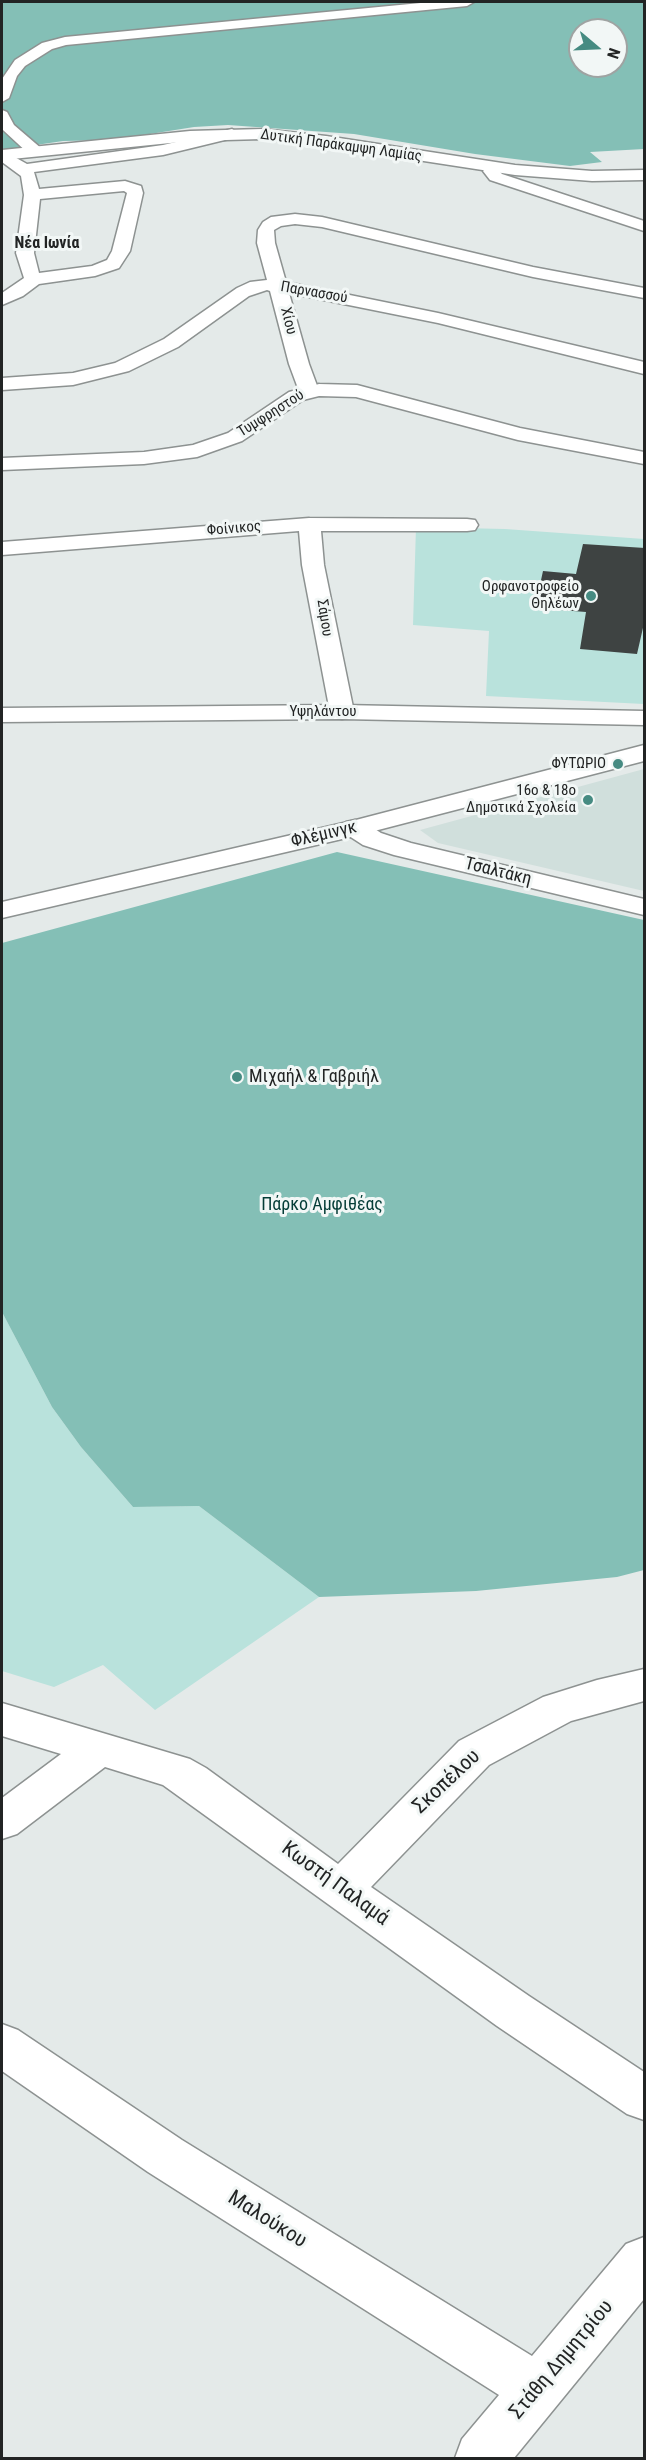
<!DOCTYPE html>
<html>
<head>
<meta charset="utf-8">
<style>
	body { margin:0 }
	#map { position:relative; width:646px; height:2460px; overflow:hidden; background:#e4eae9; font-family:"Roboto Condensed",sans-serif }
	canvas { display:block }
	.frame { position:absolute; inset:0; border:3px solid #222424; pointer-events:none }
	.north { position:absolute; left:568px; top:18px; width:60px; height:60px; box-sizing:border-box; background:#f2f7f6; border:2px solid #9fa3a2; border-radius:50%; rotate:109deg; font-size:16px; font-weight:700; line-height:24px; text-align:center; color:#222424 }
	.north::after { content:''; display:block; margin:auto; width:21px; height:27px; background:#468b82; clip-path:polygon(50% 0,100% 100%,50% 72%,0 100%) }
</style>
</head>
<body>
<div id="map">
<canvas width="646" height="2460"></canvas>
<div class="frame"></div>
<div class="north">N</div>
</div>
<script>
const ctx = document.querySelector('canvas').getContext('2d');
ctx.lineJoin = 'round';
function fill(path, color) {
  ctx.fillStyle = color;
  ctx.fill(path, 'evenodd');
}
function toPath(rows) {
  const path = new Path2D();
  for (const r of rows) {
    path.moveTo(r[0], r[1]);
    for (let i = 2; i < r.length; i += 2) path.lineTo(r[i], r[i + 1]);
  }
  return path;
}
function stroke(path, color, width, dash) {
  ctx.strokeStyle = color;
  ctx.lineWidth = width;
  ctx.lineCap = dash ? 'butt' : 'round';
  ctx.setLineDash(dash || []);
  ctx.stroke(path);
}
function write(font, color, halo, rows, align = 'center') {
  ctx.font = font + ' "Roboto Condensed",sans-serif';
  ctx.lineWidth = 6;
  ctx.setLineDash([]);
  ctx.textBaseline = 'middle';
  ctx.strokeStyle = halo;
  ctx.fillStyle = color;
  for (const [text, x, y, turn = 0] of rows) {
    ctx.save();
    ctx.translate(x, y);
    ctx.rotate((+turn || 0) * Math.PI / 180);
    ctx.textAlign = isNaN(turn) ? turn : align;
    if (halo) ctx.strokeText(text, 0, 0);
    ctx.fillText(text, 0, 0);
    ctx.restore();
  }
}
const built = toPath([
	[644,769,644,891,438,843,420,830]
]);
const green = toPath([
	[416,527,505,529,644,539,644,704,486,696,489,631,413,625],
	[2,1312,52,1407,81,1447,133,1507,199,1506,319,1597,155,1710,103,1665,54,1687,2,1671]
]);
const forest = toPath([
	[2,2,644,2,644,149,590,152,602,162,570,166,475,154,354,134,228,125,194,127,112,140,63,141,2,150],
	[580,30,616,30,616,66,580,66],
	[337,852,644,920,644,1570,617,1577,476,1591,319,1597,199,1506,133,1507,81,1447,52,1407,2,1312,2,943]
]);
const building = toPath([
	[583,544,645,548,645,619,637,654,580,649,586,612,535,608,543,571,576,574]
]);
const street = toPath([
	[431,2,474,2,467,6,66,45,52,49,25,66,17,76,9,98,2,102,2,79,15,60,42,43,65,37,431,2],
	[2,110,7,112,14,125,42,149,44,152,42,155,30,155,3,130,2,110],
	[232,129,240,134,237,137,163,155,34,172,39,189,125,181,141,186,143,193,130,251,119,268,95,276,39,284,23,296,2,305,2,293,24,278,16,253,24,195,21,176,2,162,2,150,27,164,163,145,232,129],
	[124,191,127,193,112,251,107,260,92,266,39,273,34,253,40,199,124,191],
	[495,163,503,168,500,172,502,174,644,221,644,231,490,180,483,171,489,165,495,163],
	[295,214,322,217,533,267,644,288,644,298,533,277,322,227,295,224,281,226,274,230,275,243,286,282,438,313,644,362,644,374,438,323,289,293,309,364,319,391,316,395,309,397,302,395,299,391,289,364,270,291,267,290,249,296,178,347,129,371,73,385,2,390,2,378,73,373,115,363,164,339,237,288,250,282,267,280,257,243,258,230,263,222,271,217,295,214],
	[309,518,467,519,475,520,478,525,475,530,467,531,321,531,324,565,354,712,351,717,342,719,333,717,330,712,302,565,299,531,2,555,2,542,309,518],
	[355,820,364,822,381,833,411,843,644,899,644,915,394,855,363,845,346,834,342,828,346,822,355,820],
	[644,1669,644,1701,571,1721,489,1765,371,1887,529,1996,644,2072,644,2120,627,2114,497,2026,163,1785,105,1767,17,1834,2,1839,2,1798,61,1754,2,1736,2,1703,190,1759,206,1768,338,1864,459,1741,543,1697,597,1680,644,1669],
	[2,2024,18,2030,182,2140,532,2356,626,2244,644,2237,644,2299,514,2458,455,2458,462,2439,499,2395,148,2172,2,2071,2,2024]
]);
const secondary = toPath([
	[262,129,326,136,515,165,592,171,644,170,644,180,592,181,515,175,326,146,262,139,190,141,2,160,2,150,190,131,262,129],
	[319,384,357,385,520,428,644,452,644,464,518,440,356,397,319,396,303,400,242,441,197,457,144,464,2,470,2,458,144,452,193,445,228,433,289,392,319,384],
	[342,705,644,711,644,725,342,719,2,722,2,708,342,705],
	[644,745,644,761,355,836,2,918,2,902,352,821,644,745]
]);
const markers = [
	[591,596,6,"#468b82"],
	[618,764,6,"#468b82"],
	[588,800,6,"#468b82"],
	[237,1077,6,"#468b82"]
];
const farStreetnames = [
	["Δυτική Παράκαμψη Λαμίας",341,146,8],
	["Παρνασσού",314,293,10],
	["Χίου",288,321,76],
	["Τυμφρηστού",271,414,-32],
	["Φοίνικος",234,529,-5],
	["Σάμου",324,618,81],
	["Υψηλάντου",323,712]
];
const farPoinames = [
	["Ορφανοτροφείο",579,587],
	["Θηλέων",579,604],
	["ΦΥΤΩΡΙΟ",606,764],
	["16ο & 18ο",576,791],
	["Δημοτικά Σχολεία",576,808]
];
const farNeighbourhoodnames = [
	["Νέα Ιωνία",47,244]
];
const streetNames = [
	["Φλέμινγκ",324,835,-13],
	["Τσαλτάκη",498,872,14]
];
const poiNames = [
	["Μιχαήλ & Γαβριήλ",249,1077]
];
const parkNames = [
	["Πάρκο Αμφιθέας",322,1205]
];
const nearStreetnames = [
	["Σκοπέλου",447,1782,-43],
	["Κωστή Παλαμά",335,1884,36],
	["Μαλούκου",267,2220,32],
	["Στάθη Δημητρίου",562,2360,-50]
];
fill(built, '#d0dfdc');
fill(green, '#b9e2dc');
fill(forest, '#84bfb6');
fill(building, '#3e4342');
stroke(street, '#8d9291', 3);
stroke(secondary, '#8d9291', 3);
fill(street, '#fff');
fill(secondary, '#fff');
for (const [x, y, r, color] of markers) {
  const dot = new Path2D();
  dot.arc(x, y, r, 0, 2 * Math.PI);
  ctx.fillStyle = color;
  ctx.fill(dot);
  stroke(dot, '#f2f7f6', 2);
}
write('15px', '#222424', '#f2f7f6', farStreetnames);
write('15px', '#222424', '#f2f7f6', farPoinames, 'right');
write('bold 16px', '#222424', '#f2f7f6', farNeighbourhoodnames);
write('18px', '#222424', '#f2f7f6', streetNames);
write('18px', '#222424', '#f2f7f6', poiNames, 'left');
write('18px', '#043d37', '#f2f7f6', parkNames);
write('21px', '#222424', '#f2f7f6', nearStreetnames);
</script>
</body>
</html>
